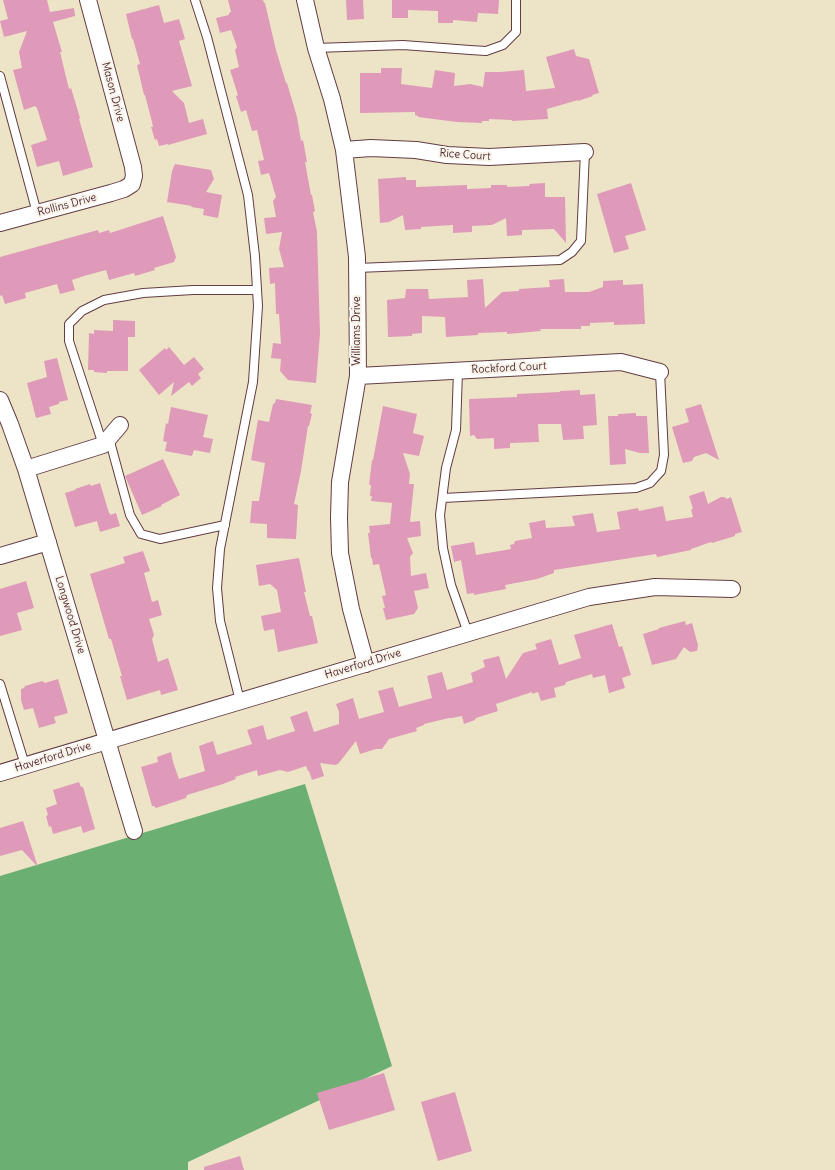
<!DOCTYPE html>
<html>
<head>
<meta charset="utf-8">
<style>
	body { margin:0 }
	canvas { display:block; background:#ede4c7 }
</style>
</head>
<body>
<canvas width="835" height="1170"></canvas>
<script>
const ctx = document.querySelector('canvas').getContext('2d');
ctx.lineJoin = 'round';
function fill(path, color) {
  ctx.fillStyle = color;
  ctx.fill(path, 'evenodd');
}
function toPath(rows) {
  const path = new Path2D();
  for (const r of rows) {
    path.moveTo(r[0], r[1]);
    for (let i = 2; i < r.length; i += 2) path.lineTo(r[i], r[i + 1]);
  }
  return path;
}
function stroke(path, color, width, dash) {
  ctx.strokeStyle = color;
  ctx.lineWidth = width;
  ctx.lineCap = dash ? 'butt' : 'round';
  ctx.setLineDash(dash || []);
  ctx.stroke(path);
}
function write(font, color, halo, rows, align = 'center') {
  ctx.font = font + ' Delius,sans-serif';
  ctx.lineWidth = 4;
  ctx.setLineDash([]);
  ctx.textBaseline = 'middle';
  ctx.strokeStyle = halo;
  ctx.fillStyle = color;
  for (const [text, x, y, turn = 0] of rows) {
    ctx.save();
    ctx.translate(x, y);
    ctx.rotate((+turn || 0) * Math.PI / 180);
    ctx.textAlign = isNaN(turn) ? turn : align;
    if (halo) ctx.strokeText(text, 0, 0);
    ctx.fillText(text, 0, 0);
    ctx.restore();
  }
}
const forest = toPath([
	[305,784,392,1066,188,1162,188,1170,0,1170,0,876]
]);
const building = toPath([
	[3,0,47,0,50,12,74,8,75,16,53,22,62,52,60,52,69,89,71,88,80,118,79,119,93,167,63,176,59,161,37,167,31,145,47,140,37,108,35,106,24,110,13,70,22,68,19,52,27,31,4,37,0,21,8,19],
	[228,0,263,0,264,3,265,3,276,50,286,83,287,83,297,117,301,141,303,140,307,162,305,162,311,195,312,195,315,211,313,212,317,232,320,334,316,383,288,380,280,371,281,359,271,358,273,343,281,344,279,314,276,314,275,283,270,284,269,268,284,267,279,249,282,232,266,234,264,218,276,217,273,201,276,197,269,173,261,175,258,161,264,160,257,130,252,131,246,110,241,112,236,96,238,95,230,70,239,67,235,50,237,47,231,30,220,33,216,18,229,15,229,13,231,12],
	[346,0,363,0,364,19,347,20],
	[392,0,499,0,498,14,478,13,477,22,453,20,453,23,438,23,438,11,408,10,408,18,392,18],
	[159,5,164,23,179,19,185,39,179,41,192,86,172,91,184,103,189,123,203,119,207,134,168,145,168,144,159,146,157,139,155,140,151,127,153,127,152,122,145,95,144,95,137,65,140,64,133,39,132,39,126,14],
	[574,49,576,56,589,59,599,93,592,95,593,96,578,101,578,100,547,109,548,119,512,121,512,120,489,119,489,121,482,121,482,123,457,122,418,117,418,116,415,115,415,112,360,113,360,73,381,73,381,68,402,68,401,84,432,88,435,70,455,73,454,86,470,84,483,87,485,72,500,72,524,70,526,91,555,88,546,57],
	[175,164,211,170,214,179,206,192,222,195,218,218,203,215,204,209,191,207,192,206,167,202,172,171],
	[406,177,406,180,416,180,416,187,467,185,467,189,491,188,491,185,507,185,507,187,530,186,529,184,545,183,545,197,565,197,566,243,554,229,522,230,522,235,507,236,506,218,492,225,472,226,472,232,453,233,453,225,421,227,421,229,405,230,403,215,389,222,380,223,378,179],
	[631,183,646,230,625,236,629,249,614,253,597,194],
	[163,216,176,257,174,262,154,268,155,270,135,276,134,273,109,280,106,270,84,276,72,280,75,290,60,294,57,284,25,293,26,298,5,304,2,295,0,296,0,257,98,230,99,233,109,230,110,233],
	[483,279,485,308,502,292,519,291,519,289,550,287,549,280,564,279,565,292,589,292,603,287,603,281,623,280,623,285,643,284,645,324,614,325,614,322,590,323,590,326,581,326,581,329,540,329,541,331,507,334,507,332,478,333,478,335,446,337,445,317,422,316,422,333,412,334,412,336,388,337,387,300,405,298,406,289,428,289,429,299,468,297,467,280],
	[113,320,135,321,135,337,128,337,128,371,107,371,107,373,94,372,94,370,88,370,89,333,94,334,94,330,113,331],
	[169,347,184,365,194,357,204,369,198,374,201,378,192,386,189,382,171,396,174,382,159,395,139,370,165,348,166,350],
	[57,358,68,400,59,402,59,404,49,407,51,414,36,418,27,383,47,377,44,361],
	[580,390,580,395,595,394,597,425,583,426,584,439,563,440,561,424,538,424,539,442,510,443,510,448,494,449,494,438,477,439,474,435,470,436,469,399,517,397,517,394,560,392,560,391],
	[276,399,312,405,310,413,312,414,309,426,308,426,301,471,294,504,298,505,296,539,267,538,267,524,250,523,252,501,259,501,265,463,251,460,258,420,269,422,273,404,275,403],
	[701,404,719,460,706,453,694,457,692,461,683,463,672,427,689,422,685,409],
	[383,406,417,414,413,433,424,436,419,456,403,453,410,474,409,484,414,484,410,522,420,521,421,536,407,538,413,553,410,557,411,576,426,573,429,588,414,591,418,608,414,614,386,620,383,608,385,608,382,596,386,595,379,564,373,565,372,558,371,558,368,533,370,533,369,526,390,524,392,503,371,501,372,496,370,496,371,485,369,485,372,460,373,460],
	[171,407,208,415,203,437,213,439,210,453,194,450,192,456,165,451,167,442,163,441,166,423,168,424],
	[636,413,636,416,647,416,649,453,640,453,625,449,626,464,610,465,608,416,618,416,618,414],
	[163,459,180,495,161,505,162,506,142,515,125,476],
	[100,483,109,513,110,513,110,515,116,513,120,526,100,532,97,521,75,527,65,493,75,490,75,489,90,484,91,486],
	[704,491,708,504,721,497,724,497,727,499,731,497,742,532,735,534,735,536,712,543,711,542,691,549,691,550,657,557,656,554,554,570,554,573,537,579,505,585,506,589,474,595,474,593,467,594,461,560,454,562,451,546,474,542,476,555,511,549,510,545,514,544,515,541,532,538,529,523,545,520,546,528,575,526,572,516,593,513,597,532,620,529,617,512,638,508,639,511,663,506,666,521,693,517,691,509,693,509,689,496],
	[143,551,150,571,144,573,152,602,158,600,162,615,149,619,154,635,152,639,158,662,168,658,178,690,161,695,160,690,127,700,120,676,122,676,111,639,109,639,90,574,125,563,123,557],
	[299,558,306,592,304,592,310,616,312,616,318,643,278,652,274,629,264,631,261,616,281,612,277,590,270,584,259,586,256,565],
	[26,581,34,608,17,613,22,630,0,636,0,589],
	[685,621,686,625,692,623,698,645,697,651,690,652,684,647,676,659,652,665,643,634,659,629,659,628],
	[612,624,619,647,622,646,631,675,622,678,625,688,609,693,605,675,593,678,592,674,566,682,565,685,554,688,556,697,541,701,538,692,532,694,532,692,496,704,498,711,476,718,475,720,464,724,462,716,452,718,449,718,424,724,424,725,416,728,417,731,389,739,382,749,376,749,360,754,356,741,338,764,335,765,320,763,324,776,312,780,309,771,308,771,306,766,288,772,280,770,258,776,257,770,235,777,236,779,223,784,187,795,186,798,156,808,154,806,152,806,141,767,158,762,157,757,171,752,173,762,179,779,205,771,199,746,213,741,217,755,252,744,247,730,263,725,267,740,295,731,290,717,307,711,314,732,339,724,339,712,336,704,353,698,359,719,384,712,378,691,393,687,399,707,432,698,427,676,442,672,447,690,473,682,471,673,485,667,483,660,499,656,506,679,523,653,537,649,535,644,551,639,559,665,581,658,574,635],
	[58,679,68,713,54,717,56,723,39,728,33,708,24,710,21,700,21,689,24,688,25,686,42,681,45,683],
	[79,782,81,787,83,787,95,829,83,833,81,826,53,834,51,826,49,827,46,816,48,815,46,808,57,804,53,790],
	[23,821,38,867,22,850,0,856,0,828],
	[384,1073,395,1110,329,1130,317,1093],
	[455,1092,472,1151,438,1161,421,1102],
	[240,1156,244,1170,204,1170,204,1167]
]);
const service = toPath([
	[195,0,207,37,248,195,255,256,258,306,253,382,220,549,217,588,220,621,240,701],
	[316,48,403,45,470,50,486,51,503,45,516,32,516,0],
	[0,76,37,213],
	[357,268,560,260,572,252,581,241,585,152],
	[458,371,456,430,446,468,440,515,443,548,451,585,468,633],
	[109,438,130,515,141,534,160,539,225,525],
	[103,445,69,341,69,324,82,311,104,300,143,293,193,290,257,290],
	[443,498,636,488,650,483,661,471,664,455,660,372],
	[0,684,25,765]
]);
const minor = toPath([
	[305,0,316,48,332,99,344,150,357,257,358,376,340,482,339,518,340,553,351,609,366,664],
	[344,150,371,148,416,150,447,155,489,157,585,152],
	[0,223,111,193,124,189,132,184,134,176,133,167,88,0],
	[358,376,621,362,660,372],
	[0,400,10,424,26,469,134,831],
	[26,469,103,445,120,425],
	[0,556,48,542],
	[0,773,589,597,655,587,732,589]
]);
const streetNames = [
	["Mason Drive",113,92,75],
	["Rice Court",465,155,4],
	["Rollins Drive",67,205,-15],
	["Williams Drive",357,331,-90],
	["Rockford Court",509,368,-3],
	["Longwood Drive",70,615,73],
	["Haverford Drive",363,664,-17],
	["Haverford Drive",53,757,-17]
];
fill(forest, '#6caf72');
fill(building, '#de9ab8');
stroke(service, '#623d42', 10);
stroke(minor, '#623d42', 18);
stroke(service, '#fff', 8);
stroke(minor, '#fff', 16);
write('11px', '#4a1f2b', '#f7f3e8', streetNames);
</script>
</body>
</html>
